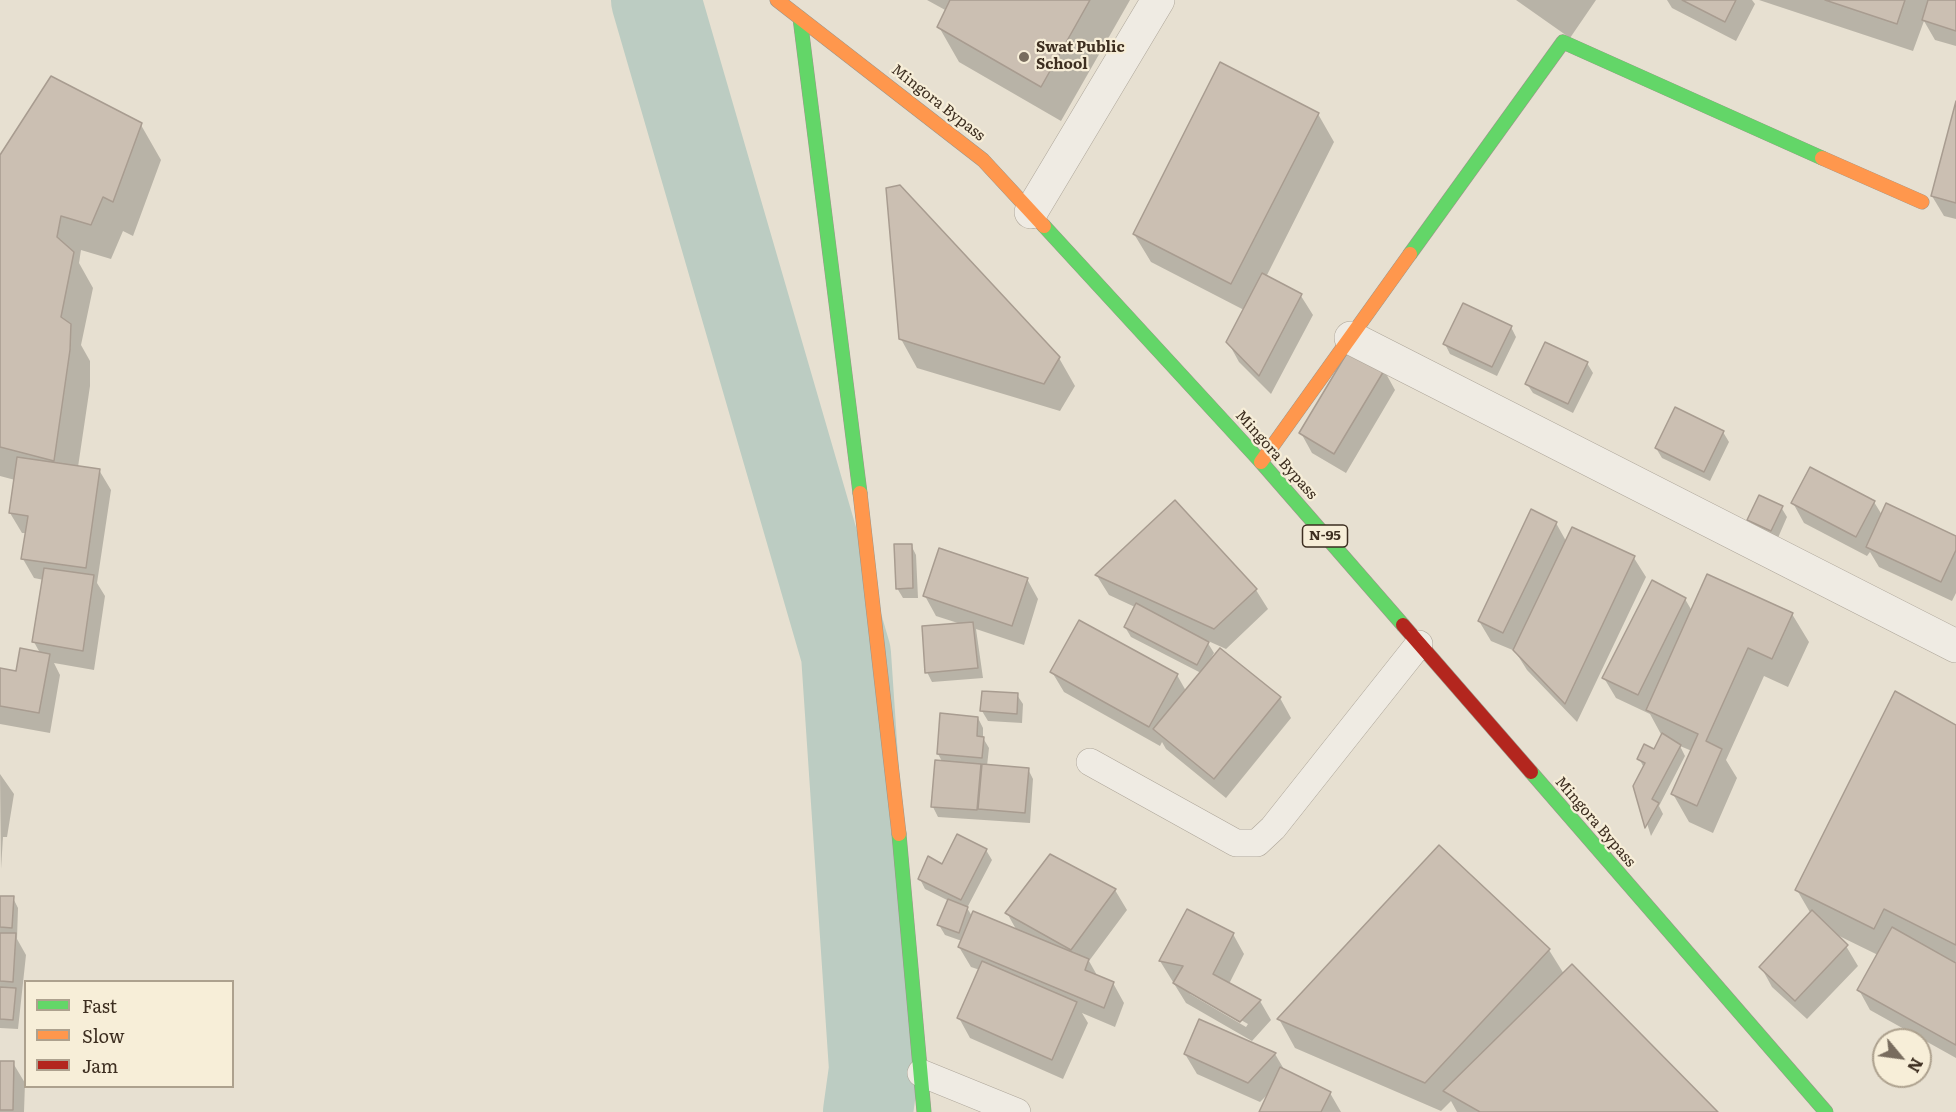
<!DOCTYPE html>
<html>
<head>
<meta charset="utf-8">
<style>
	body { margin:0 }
	#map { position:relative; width:1956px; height:1112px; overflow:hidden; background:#e7e0d1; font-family:Literata,serif }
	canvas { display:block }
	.legend { position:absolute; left:24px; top:980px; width:210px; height:108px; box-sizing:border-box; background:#f7eed8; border:2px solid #ada18e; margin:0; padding:8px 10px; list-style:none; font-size:18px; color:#3d2e20 }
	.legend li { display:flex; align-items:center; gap:12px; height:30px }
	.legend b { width:30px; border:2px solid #ada18e }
	.north { position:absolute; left:1872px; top:1028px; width:60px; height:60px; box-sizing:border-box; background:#f7eed8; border:2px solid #ada18e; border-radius:50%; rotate:119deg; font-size:16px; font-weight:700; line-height:24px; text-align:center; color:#3d2e20 }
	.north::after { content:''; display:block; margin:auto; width:21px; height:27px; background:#786c5e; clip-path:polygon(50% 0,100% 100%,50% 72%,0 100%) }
</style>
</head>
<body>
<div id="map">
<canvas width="1956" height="1112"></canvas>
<ul class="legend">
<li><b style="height:8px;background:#63d668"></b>Fast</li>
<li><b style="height:8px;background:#ff974d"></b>Slow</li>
<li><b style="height:8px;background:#b3261e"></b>Jam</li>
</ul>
<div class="north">N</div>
</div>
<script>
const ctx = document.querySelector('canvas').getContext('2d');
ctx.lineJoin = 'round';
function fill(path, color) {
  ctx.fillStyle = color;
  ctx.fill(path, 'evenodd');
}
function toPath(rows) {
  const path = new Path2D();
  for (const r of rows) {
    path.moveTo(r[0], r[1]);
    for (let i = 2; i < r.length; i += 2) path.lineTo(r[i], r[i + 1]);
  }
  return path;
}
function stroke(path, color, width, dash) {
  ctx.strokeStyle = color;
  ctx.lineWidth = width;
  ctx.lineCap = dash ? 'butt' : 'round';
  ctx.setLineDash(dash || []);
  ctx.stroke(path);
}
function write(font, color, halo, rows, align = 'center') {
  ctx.font = font + ' Literata,serif';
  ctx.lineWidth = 4.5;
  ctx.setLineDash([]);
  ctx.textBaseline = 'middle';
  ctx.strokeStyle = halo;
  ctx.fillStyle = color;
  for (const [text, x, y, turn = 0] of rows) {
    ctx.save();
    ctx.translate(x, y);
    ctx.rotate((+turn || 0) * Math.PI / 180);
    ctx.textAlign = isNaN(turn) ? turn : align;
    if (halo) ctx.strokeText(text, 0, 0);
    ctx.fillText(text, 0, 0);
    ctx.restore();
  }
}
const shadow = toPath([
	[927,0,1130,0,1061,121,959,62,939,27,947,11],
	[1516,0,1596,0,1570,38],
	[1667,0,1752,0,1755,4,1736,41,1672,8],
	[1759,0,1956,0,1956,46,1935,40,1924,21,1913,51],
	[1956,107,1956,219,1944,216,1932,196],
	[1318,114,1334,142,1266,277,1301,296,1313,315,1271,394,1239,362,1228,342,1244,310,1151,262,1134,234],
	[141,125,161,160,133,236,123,231,111,259,81,250,79,263,93,288,81,345,90,361,90,386,78,467,99,470,111,490,97,583,105,596,94,670,54,663,60,675,50,733,0,724,0,669,17,672,40,653,34,642,44,580,34,578,23,559,27,533,22,533,10,513,15,480,0,476,0,158],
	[1511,327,1516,337,1497,376,1450,354,1445,344],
	[901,339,1059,358,1075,386,1060,411,917,368],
	[1587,363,1593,373,1573,413,1533,393,1527,384],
	[1384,370,1395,390,1346,473,1312,453,1301,433],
	[1723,432,1729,442,1710,481,1662,458,1656,448],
	[1874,502,1882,515,1956,537,1956,593,1952,601,1879,567,1870,552,1867,556,1804,523,1793,503],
	[1781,507,1787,517,1777,540,1755,530,1749,520],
	[1556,523,1566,541,1572,529,1634,558,1646,577,1577,722,1527,670,1515,651,1491,641,1479,621],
	[911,545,916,555,918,598,903,598,897,588],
	[1097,576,1256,590,1268,609,1226,649,1206,640,1214,653,1210,660,1280,698,1291,718,1226,798,1166,749,1162,742,1160,746,1064,692,1052,672,1177,675,1186,691,1201,673,1131,637,1125,627,1135,607,1109,595],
	[1027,579,1038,599,1024,645,976,629,983,678,932,682,927,672,961,624,936,616,925,596],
	[1685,599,1692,611,1792,614,1809,642,1788,687,1764,676,1726,760,1737,778,1713,833,1689,822,1673,794,1692,751,1680,746,1685,756,1659,806,1663,814,1651,836,1635,786,1644,768,1639,758,1655,751,1662,736,1650,714,1616,698,1604,678],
	[1017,695,1023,704,1022,723,988,721,982,711],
	[978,718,983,728,983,738,989,748,987,766,1028,769,1033,779,1030,823,938,817,933,807,943,763,938,754],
	[1956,727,1956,1058,1870,1010,1859,990,1878,955,1835,934,1846,946,1858,966,1807,1019,1772,987,1761,967,1811,914,1797,890],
	[0,774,14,794,7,837,3,837,1,869],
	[986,850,992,860,967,908,972,916,1017,931,1007,913,1050,856,1115,890,1127,910,1089,961,1098,977,1113,983,1124,1003,1115,1027,1082,1013,1088,1023,1063,1079,970,1038,959,1018,980,970,971,967,959,947,962,941,945,935,939,925,949,901,925,889,920,879,943,866],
	[0,897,13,898,18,908,17,939,26,955,18,1029,0,1028],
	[1188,911,1233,934,1244,954,1229,984,1260,1001,1271,1020,1252,1041,1186,1003,1160,961],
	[1190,991,1248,1024,1246,1027,1190,994],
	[1549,950,1564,974,1716,1112,1457,1112,1451,1101,1441,1111,1295,1048,1279,1019],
	[1200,1021,1275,1054,1285,1071,1330,1093,1341,1112,1261,1112,1270,1092,1260,1102,1197,1074,1185,1054],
	[0,1063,13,1063,25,1083,24,1112,0,1112]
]);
const river = toPath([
	[656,0,846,654,874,1069,868,1112]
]);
const building = toPath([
	[950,0,1090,0,1041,87,937,27,950,0],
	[1682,0,1736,0,1725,22,1682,0],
	[1825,0,1905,0,1897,24,1825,0],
	[1928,0,1956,0,1956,31,1922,20,1928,0],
	[1220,62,1319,113,1231,284,1133,234,1220,62],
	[51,76,142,123,113,202,103,197,91,225,61,216,57,237,74,252,61,317,71,324,70,350,54,461,0,447,0,155,51,76],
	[1956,101,1956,203,1931,196,1956,101],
	[900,185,1060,357,1044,384,899,339,886,188,900,185],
	[1262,273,1302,294,1259,376,1226,342,1262,273],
	[1463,303,1512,326,1492,367,1443,344,1463,303],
	[1545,342,1588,362,1568,404,1525,384,1545,342],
	[1350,348,1385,369,1334,454,1299,433,1350,348],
	[1675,407,1724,431,1704,472,1655,448,1675,407],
	[17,457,100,469,86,568,21,559,28,516,9,513,17,457],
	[1810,467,1875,501,1856,537,1791,503,1810,467],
	[1759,495,1783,506,1771,531,1747,520,1759,495],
	[1175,500,1257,589,1214,629,1095,575,1175,500],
	[1886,503,1956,536,1956,550,1941,582,1866,547,1886,503],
	[1531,509,1557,522,1503,633,1478,621,1531,509],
	[1572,527,1635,556,1565,704,1513,650,1572,527],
	[894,544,912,544,913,588,896,589,894,544],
	[939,548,1028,578,1012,626,923,596,939,548],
	[44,568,94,575,83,651,32,642,44,568],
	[1707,574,1793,613,1772,659,1748,648,1706,741,1722,749,1697,806,1671,794,1698,734,1646,710,1707,574],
	[1652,580,1686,598,1638,695,1602,678,1652,580],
	[1136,603,1209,642,1197,665,1124,627,1136,603],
	[1079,620,1178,674,1149,727,1050,672,1079,620],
	[973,622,978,668,925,673,922,626,973,622],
	[20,648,50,654,39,713,0,706,0,668,16,671,20,648],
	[1220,648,1281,697,1214,779,1153,729,1220,648],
	[982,691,1018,693,1017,714,980,711,982,691],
	[1895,691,1956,725,1956,945,1884,909,1874,929,1795,890,1895,691],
	[940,713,978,717,977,736,984,737,982,758,937,754,940,713],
	[1662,733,1681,745,1652,799,1659,803,1645,828,1633,786,1645,763,1637,759,1644,744,1654,749,1662,733],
	[935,760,981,764,977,810,931,807,935,760],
	[982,764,1029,768,1025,813,978,809,982,764],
	[957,834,987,849,961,900,918,879,928,856,942,864,957,834],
	[1439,845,1550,949,1425,1083,1277,1019,1439,845],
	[1050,854,1116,889,1071,950,1005,913,1050,854],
	[0,896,14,896,12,928,0,927,0,896],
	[948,899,968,907,959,933,937,925,948,899],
	[1187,909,1234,933,1213,974,1261,1000,1240,1022,1173,983,1183,966,1159,961,1187,909],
	[1812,910,1848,945,1795,1001,1759,967,1812,910],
	[973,911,1089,959,1085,970,1114,982,1104,1008,958,947,973,911],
	[1892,927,1956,963,1956,1045,1857,990,1892,927],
	[0,933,16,933,13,982,0,981,0,933],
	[982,961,1077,1002,1052,1060,957,1018,982,961],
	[1572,964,1718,1112,1480,1112,1443,1091,1572,964],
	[0,987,16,988,13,1020,0,1019,0,987],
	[1199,1019,1276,1053,1248,1083,1184,1054,1199,1019],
	[0,1061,14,1061,13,1110,0,1110,0,1061],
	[1280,1067,1331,1092,1321,1112,1259,1112,1280,1067]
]);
const lane = toPath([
	[1090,762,1236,843,1257,843,1273,828,1419,644],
	[921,1073,1017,1112]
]);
const street = toPath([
	[1031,212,1158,0],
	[1351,338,1956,646]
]);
const fast = toPath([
	[800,18,860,493],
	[1044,226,1261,462,1403,625],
	[1410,254,1563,42,1822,158],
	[1531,772,1826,1112],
	[899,834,924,1112]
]);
const slow = toPath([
	[777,0,983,160,1044,226],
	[1822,158,1922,202],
	[1261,462,1410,254],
	[860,493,899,834]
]);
const jam = toPath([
	[1403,625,1531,772]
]);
const markers = [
	[1024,57,6,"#786c5e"]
];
const shields = [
	[1325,536,45]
];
const shieldNames = [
	["N-95",1325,536]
];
const poiNames = [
	["Swat Public",1036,48],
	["School",1036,65]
];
const streetNames = [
	["Mingora Bypass",938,103,38],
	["Mingora Bypass",1276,455,48],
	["Mingora Bypass",1595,822,49]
];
fill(shadow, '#0003');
stroke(river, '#bcccc2', 90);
fill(building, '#cbbfb2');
stroke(building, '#a89c90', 1.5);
stroke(lane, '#ada599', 28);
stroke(street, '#ada599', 34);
stroke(fast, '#9c958a', 15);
stroke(slow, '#9c958a', 15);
stroke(jam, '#9c958a', 15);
stroke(lane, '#efebe3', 27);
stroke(street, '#efebe3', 33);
stroke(fast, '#63d668', 14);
stroke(slow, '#ff974d', 14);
stroke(jam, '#b3261e', 14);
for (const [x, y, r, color] of markers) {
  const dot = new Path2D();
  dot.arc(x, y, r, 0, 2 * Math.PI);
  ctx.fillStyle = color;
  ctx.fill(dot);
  stroke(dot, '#f7eed8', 2);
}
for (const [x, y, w] of shields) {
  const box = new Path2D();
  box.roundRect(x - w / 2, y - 11, w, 22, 4.5);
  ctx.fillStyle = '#f7eed8';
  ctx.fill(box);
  stroke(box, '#3d2e20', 1.5);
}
write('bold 14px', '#3d2e20', null, shieldNames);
write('bold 15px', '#3d2e20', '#f7eed8', poiNames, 'left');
write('15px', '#3d2e20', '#f7eed8', streetNames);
</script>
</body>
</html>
